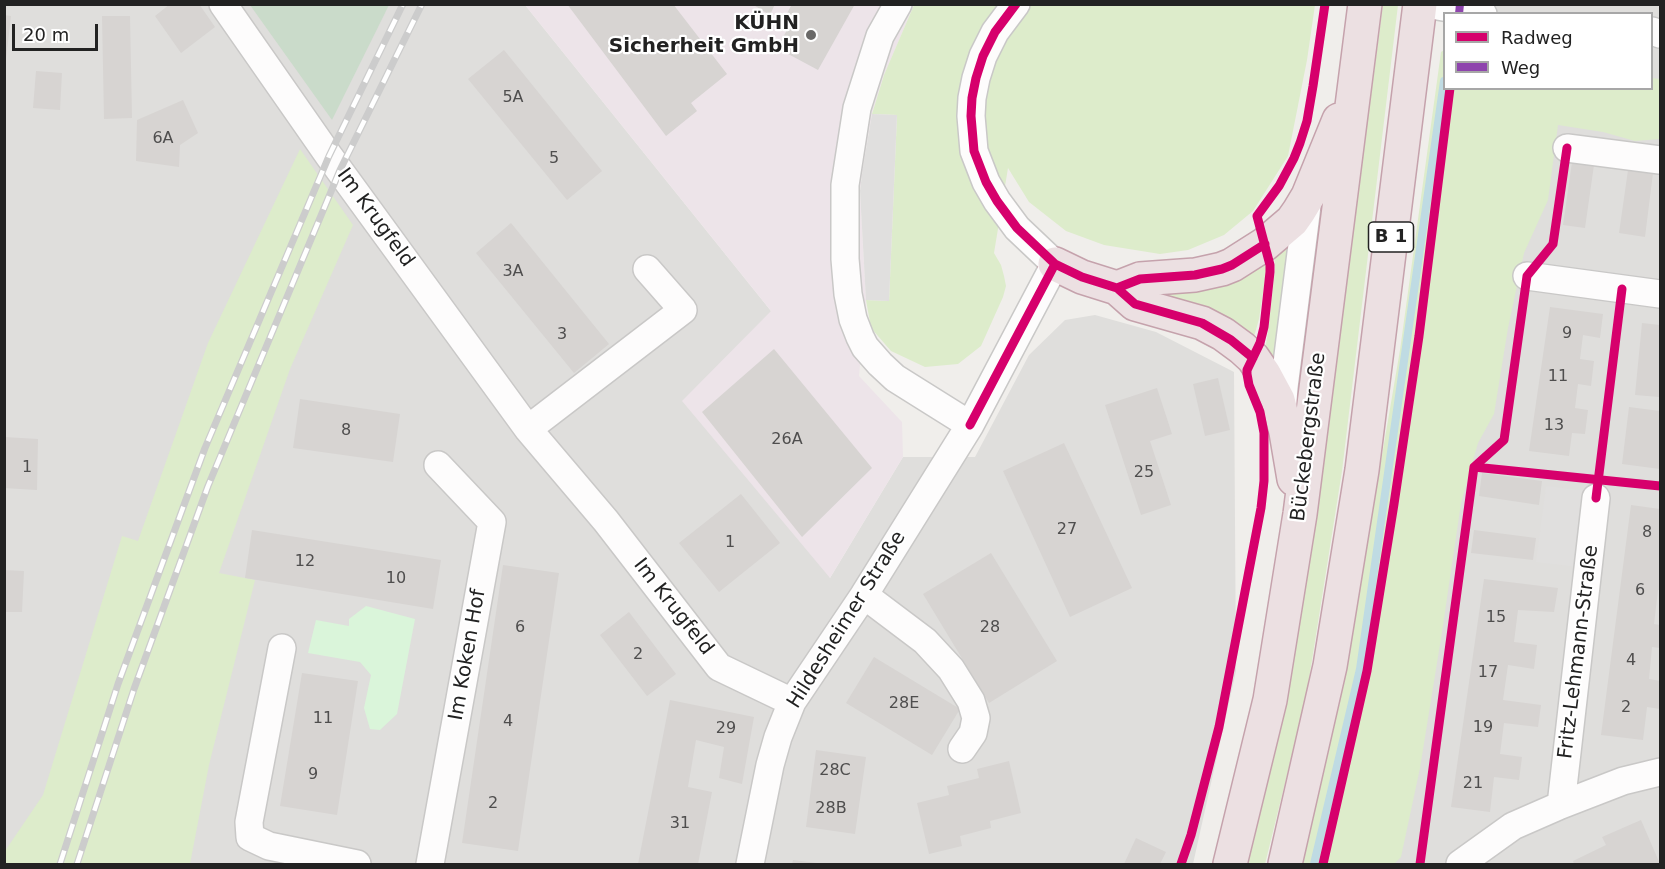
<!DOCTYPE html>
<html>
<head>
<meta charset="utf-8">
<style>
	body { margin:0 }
	#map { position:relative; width:1665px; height:869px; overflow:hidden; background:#f0eeeb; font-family:"DejaVu Sans",sans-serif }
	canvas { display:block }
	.frame { position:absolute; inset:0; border:6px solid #222; pointer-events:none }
	.legend { position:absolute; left:1443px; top:12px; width:210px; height:78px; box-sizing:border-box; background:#fff; border:2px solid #a7a7a7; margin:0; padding:8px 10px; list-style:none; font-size:18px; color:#222 }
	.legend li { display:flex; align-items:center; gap:12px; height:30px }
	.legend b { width:30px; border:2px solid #a7a7a7 }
	.scale { position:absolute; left:12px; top:24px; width:86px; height:27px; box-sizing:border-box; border:3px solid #222; border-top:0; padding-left:8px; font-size:18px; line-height:21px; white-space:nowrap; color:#222; -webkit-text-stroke:4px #fff; paint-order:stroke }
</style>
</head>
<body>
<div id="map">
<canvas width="1665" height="869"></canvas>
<div class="frame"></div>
<ul class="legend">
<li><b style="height:8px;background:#d6006c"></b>Radweg</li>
<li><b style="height:8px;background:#8e44ad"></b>Weg</li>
</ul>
<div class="scale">20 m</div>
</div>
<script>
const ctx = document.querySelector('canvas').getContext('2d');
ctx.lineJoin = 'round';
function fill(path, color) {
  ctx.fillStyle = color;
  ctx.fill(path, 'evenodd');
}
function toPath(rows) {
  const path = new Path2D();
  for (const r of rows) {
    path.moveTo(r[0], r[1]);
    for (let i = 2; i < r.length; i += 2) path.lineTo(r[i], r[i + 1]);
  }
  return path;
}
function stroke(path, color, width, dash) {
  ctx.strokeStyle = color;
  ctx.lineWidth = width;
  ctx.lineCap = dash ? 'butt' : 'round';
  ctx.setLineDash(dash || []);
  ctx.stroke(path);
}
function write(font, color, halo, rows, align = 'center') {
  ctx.font = font + ' "DejaVu Sans",sans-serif';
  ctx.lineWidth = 4.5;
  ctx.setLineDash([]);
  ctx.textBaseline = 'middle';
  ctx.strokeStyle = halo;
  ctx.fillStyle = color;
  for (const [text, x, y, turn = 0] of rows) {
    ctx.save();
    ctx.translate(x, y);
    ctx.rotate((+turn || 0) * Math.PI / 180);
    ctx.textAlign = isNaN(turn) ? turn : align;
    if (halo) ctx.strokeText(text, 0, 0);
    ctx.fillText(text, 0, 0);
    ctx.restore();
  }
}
const residential = toPath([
	[5,5,525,5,771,311,830,578,903,457,975,457,1029,355,1065,320,1095,315,1156,332,1234,372,1236,671,1193,864,5,864],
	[1462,5,1660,5,1660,864,1327,864,1454,89,1652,88,1652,14,1461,14]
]);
const industrial = toPath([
	[525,5,914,5,884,75,872,114,863,167,860,191,866,300,859,376,902,422,903,457,830,578,682,401,771,311]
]);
const grass = toPath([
	[914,5,1315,5,1307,60,1288,156,1253,211,1224,235,1188,250,1160,254,1104,245,1066,231,1029,202,1008,168,994,253,1001,265,1004,276,1006,286,1003,297,981,346,958,364,925,367,891,351,871,328,866,300,889,301,897,115,872,114,884,75],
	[1383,5,1398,5,1342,471,1306,698,1265,864,1245,864,1321,469],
	[1444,50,1444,88,1652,88,1652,78,1660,79,1660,139,1635,141,1603,132,1558,125,1548,200,1524,253,1508,328,1494,414,1478,443,1461,503,1442,632,1420,768,1401,857,1394,864,1299,864,1345,672,1400,350,1441,52],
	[300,149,353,225,290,369,219,573,255,580,209,765,190,864,5,864,5,851,43,795,122,536,138,541,208,343],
	[1322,204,1297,407,1292,387,1310,237],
	[1293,237,1287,251,1283,294,1278,376,1262,353,1266,344,1268,332,1275,269,1274,252],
	[1262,261,1266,266,1266,272,1259,319,1252,344,1136,290]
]);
const cemetery = toPath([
	[250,5,389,5,332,120]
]);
const park = toPath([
	[366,606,415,619,397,714,380,730,370,729,364,708,371,675,360,662,308,653,316,620,349,626,349,619]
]);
const parking = toPath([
	[872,114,897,115,889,301,866,300,860,191,863,167],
	[1546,486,1588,491,1578,567,1536,562]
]);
const stream = toPath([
	[1314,864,1360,669,1444,81]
]);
const building = toPath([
	[170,4,199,4,215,27,181,53,155,16],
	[567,4,673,4,727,74,691,103,697,111,666,136],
	[752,4,775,4,770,15],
	[792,4,855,4,818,70,777,48,791,23,784,19],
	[4,15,11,16,6,59,4,59],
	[102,16,130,16,132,118,104,119],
	[504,50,602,171,567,200,468,79],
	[36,71,62,73,60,110,33,108],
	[183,100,198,133,180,145,179,167,136,161,137,120],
	[1572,162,1594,165,1585,228,1563,225],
	[1628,170,1653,173,1645,237,1619,233],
	[511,223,609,344,574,373,476,253],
	[1550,307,1603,314,1600,338,1583,335,1580,359,1594,361,1591,386,1578,384,1575,408,1588,410,1585,434,1572,433,1569,456,1529,451],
	[1642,323,1660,325,1660,379,1659,397,1635,395],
	[774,349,872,468,802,537,702,412],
	[1218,378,1230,430,1205,436,1193,384],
	[1157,388,1172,434,1150,441,1171,505,1141,515,1105,405],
	[300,399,400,414,393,462,293,448],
	[1629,407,1660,411,1660,469,1622,464],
	[4,437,38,439,37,490,4,488],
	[1064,443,1132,588,1070,617,1003,471],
	[1482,473,1542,481,1539,505,1479,496],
	[741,494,780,543,719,592,679,543],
	[1631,505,1660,509,1660,590,1658,590,1654,624,1660,625,1660,648,1652,647,1649,679,1660,681,1660,709,1647,707,1643,740,1601,735],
	[252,530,441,560,433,609,245,578],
	[1474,530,1536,538,1533,560,1471,553],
	[991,553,1057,661,989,703,923,594],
	[503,565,559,573,518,851,462,843],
	[4,570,24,571,22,612,4,612],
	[1484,579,1558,588,1554,612,1518,610,1514,642,1537,645,1534,669,1508,665,1503,700,1541,705,1538,727,1504,723,1500,754,1522,757,1519,780,1494,777,1490,812,1451,807],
	[629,612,676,674,647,696,600,635],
	[874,657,960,709,932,755,846,703],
	[302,673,358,681,337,815,280,806],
	[670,700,754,717,742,784,719,778,724,747,696,740,688,787,712,792,698,864,638,864],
	[816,750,866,757,855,834,806,827],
	[1009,761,1021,813,990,821,991,828,960,836,962,846,929,854,917,803,949,795,947,786,979,778,977,769],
	[1641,820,1660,864,1574,864,1573,861,1606,845,1602,837],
	[1136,838,1166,852,1160,864,1124,864],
	[793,860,817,863,816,864,792,864]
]);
const minor = toPath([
	[223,4,329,156,528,429,606,521,719,667,792,702],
	[898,4,880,36,857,108,845,185,845,259,848,294,853,319,860,337,865,347,880,364,895,378,970,425],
	[1426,4,1483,14],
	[1652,31,1660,34],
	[1567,148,1660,160],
	[1527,276,1660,294],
	[1282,414,1284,387,1308,198],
	[528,429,683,310,647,269],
	[864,595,925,641,951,669,971,701,976,718,973,733,962,749],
	[282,648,249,822,250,837,269,846,357,864],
	[1561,805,1596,498],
	[430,864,492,522,438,465],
	[750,864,770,765,778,737,792,702,864,595,970,425,1055,264,1017,228,997,201,986,182,974,151,971,116,972,98,976,78,983,56,995,32,1016,4],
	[1460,864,1513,826,1561,805,1623,781,1660,772]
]);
const highway = toPath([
	[1055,264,1082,277,1117,288,1135,304,1202,323,1223,334,1242,348,1253,358,1264,374,1278,400,1286,432,1294,479],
	[1117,288,1140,279,1195,275,1222,269,1232,265,1265,244,1292,221,1299,211,1308,196,1339,120],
	[1230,864,1270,700,1300,514,1365,4],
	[1285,864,1330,666,1362,470,1420,4]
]);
const rail = toPath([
	[60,864,118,684,205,448,329,156,403,4],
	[77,864,134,689,208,486,340,170,422,4]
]);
const quiet = toPath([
	[1459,14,1460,4]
]);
const cycleway = toPath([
	[1016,4,995,32,983,56,976,78,972,98,971,116,974,151,986,182,997,201,1017,228,1055,264,1082,277,1117,288,1135,304,1202,323,1231,340,1253,358],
	[1117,288,1140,279,1195,275,1222,269,1232,265,1265,244],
	[970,425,1055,264],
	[1474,467,1660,486],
	[1596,498,1622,289],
	[1181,864,1191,835,1219,727,1261,508,1264,481,1264,433,1260,412,1249,385,1247,374,1247,370,1260,343,1264,327,1270,272,1270,265,1257,216,1279,186,1294,158,1300,143,1307,121,1313,86,1325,4],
	[1323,864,1367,671,1394,504,1419,336,1450,88],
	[1420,864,1474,467,1504,440,1527,276,1553,244,1567,148]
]);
const markers = [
	[811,35,6,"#6a6968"]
];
const numberNames = [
	["5A",513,98],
	["6A",163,139],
	["5",554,159],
	["3A",513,272],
	["9",1567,334],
	["3",562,335],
	["11",1558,377],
	["13",1554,426],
	["8",346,431],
	["26A",787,440],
	["1",27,468],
	["25",1144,473],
	["27",1067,530],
	["8",1647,533],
	["1",730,543],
	["12",305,562],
	["10",396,579],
	["6",1640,591],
	["15",1496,618],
	["6",520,628],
	["28",990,628],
	["2",638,655],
	["4",1631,661],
	["17",1488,673],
	["28E",904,704],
	["2",1626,708],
	["11",323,719],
	["4",508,722],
	["19",1483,728],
	["29",726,729],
	["28C",835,771],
	["9",313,775],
	["21",1473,784],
	["2",493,804],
	["28B",831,809],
	["31",680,824]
];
const shields = [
	[1391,237,45]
];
const shieldNames = [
	["B 1",1391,237]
];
const poiNames = [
	["KÜHN",799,24],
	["Sicherheit GmbH",799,47]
];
const streetNames = [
	["Im Krugfeld",375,218,54],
	["Bückebergstraße",1309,437,-83],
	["Im Krugfeld",673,607,52],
	["Hildesheimer Straße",847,620,-58],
	["Fritz-Lehmann-Straße",1579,652,-83],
	["Im Koken Hof",468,655,-80]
];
fill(residential, '#dfdedc');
fill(industrial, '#ede4e9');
fill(grass, '#ddeccb');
fill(cemetery, '#cadbca');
fill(park, '#daf5da');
fill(parking, '#e0dfde');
stroke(stream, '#bfdbe3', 8);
fill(building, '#d7d4d2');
stroke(minor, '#c9c8c7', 30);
stroke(highway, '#c5a2ac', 36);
stroke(minor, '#fdfcfc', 27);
stroke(highway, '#ece0e2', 33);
stroke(rail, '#ccc', 7);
stroke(rail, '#fff', 4.5, [14]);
stroke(quiet, '#8e44ad', 8, [15, 8]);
stroke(cycleway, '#d6006c', 9);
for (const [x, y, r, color] of markers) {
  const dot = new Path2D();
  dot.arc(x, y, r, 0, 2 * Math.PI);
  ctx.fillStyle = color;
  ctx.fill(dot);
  stroke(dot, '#fff', 2);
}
write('16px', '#4f4e4e', null, numberNames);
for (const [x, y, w] of shields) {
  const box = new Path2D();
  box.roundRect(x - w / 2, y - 15, w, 30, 4.5);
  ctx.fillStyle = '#fff';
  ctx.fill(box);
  stroke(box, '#222', 1.5);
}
write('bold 18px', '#222', null, shieldNames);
write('bold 20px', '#222', '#fff', poiNames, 'right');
write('20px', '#222', '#fff', streetNames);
</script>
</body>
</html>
